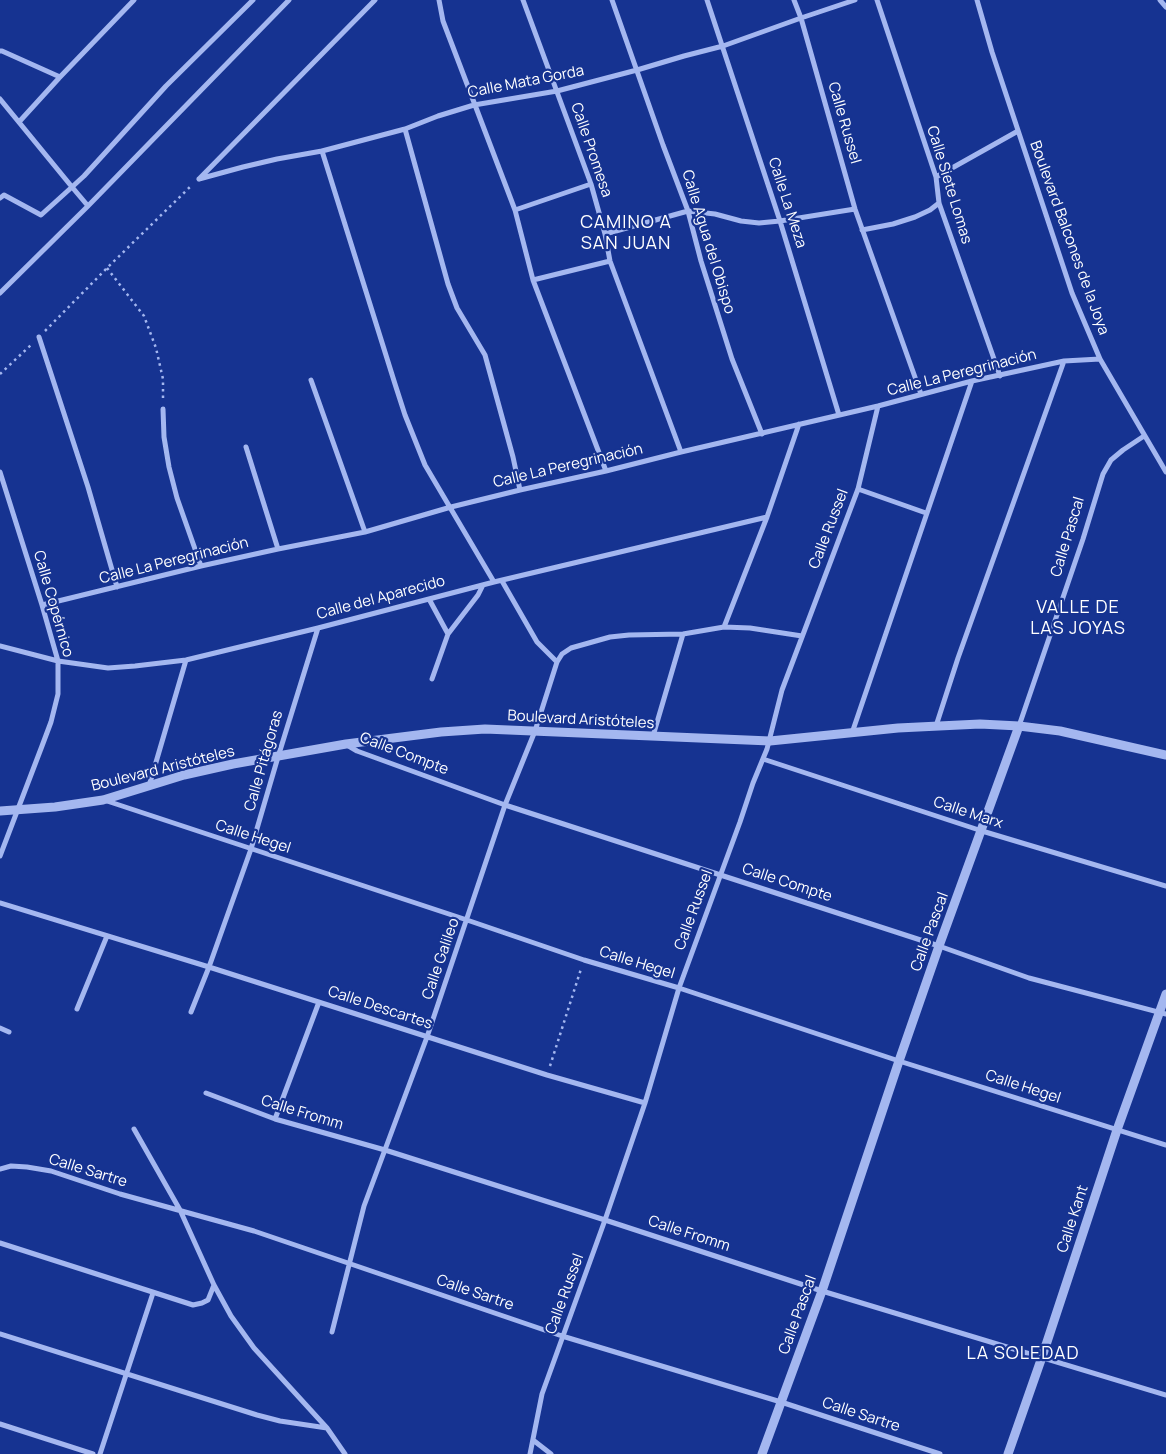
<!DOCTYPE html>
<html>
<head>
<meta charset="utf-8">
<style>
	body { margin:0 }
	canvas { display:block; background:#163391 }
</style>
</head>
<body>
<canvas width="1166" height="1454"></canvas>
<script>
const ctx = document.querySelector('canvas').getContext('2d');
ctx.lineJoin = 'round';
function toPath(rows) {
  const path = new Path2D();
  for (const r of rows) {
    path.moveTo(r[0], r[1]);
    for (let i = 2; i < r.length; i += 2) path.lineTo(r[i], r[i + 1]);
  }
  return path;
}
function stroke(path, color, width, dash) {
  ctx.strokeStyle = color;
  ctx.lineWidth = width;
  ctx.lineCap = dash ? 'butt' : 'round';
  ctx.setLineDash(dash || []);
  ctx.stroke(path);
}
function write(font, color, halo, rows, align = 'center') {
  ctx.font = font + ' Manrope,sans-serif';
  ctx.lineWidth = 4.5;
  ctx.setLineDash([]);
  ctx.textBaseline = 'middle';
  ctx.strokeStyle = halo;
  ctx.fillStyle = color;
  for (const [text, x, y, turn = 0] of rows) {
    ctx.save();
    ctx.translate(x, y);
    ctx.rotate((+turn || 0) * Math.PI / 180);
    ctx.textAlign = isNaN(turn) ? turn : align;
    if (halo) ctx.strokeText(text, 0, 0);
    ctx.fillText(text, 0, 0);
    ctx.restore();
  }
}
const path = toPath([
	[107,268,144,316,156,348,163,379,163,401],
	[45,331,107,268,192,185],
	[0,374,32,344],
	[550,1066,581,969]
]);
const minor = toPath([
	[439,0,443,21,515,210,533,280,606,471],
	[523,0,591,184,605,234,610,261,681,452],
	[612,0,663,145,688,211,701,261,732,359,762,434],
	[707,0,780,221,839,415],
	[794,0,801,18,855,209,921,394],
	[877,0,936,177,939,203,1000,376],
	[977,0,992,52,1072,293,1100,359,1166,472],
	[1160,0,1166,7],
	[0,51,2,51,60,77],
	[0,99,72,187,84,176,166,86,253,0],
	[19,122,60,77,134,0],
	[405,129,448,284,457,308,485,355,513,457,520,490],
	[322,151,395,384,405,415,425,465,494,582],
	[936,177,1018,131],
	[199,179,243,167,277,159,322,151,405,129,438,116,474,105,557,91,637,70,684,56,723,46,801,18,855,0],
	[199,179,375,0],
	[0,198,4,195,41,215,72,187,88,206],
	[515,210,591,184],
	[862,230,893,224,915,217,930,210,939,203],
	[605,234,688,211,715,214,741,221,759,223,780,221,855,209],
	[533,280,610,261],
	[0,293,88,206,289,0],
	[39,337,88,487,117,587],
	[311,380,365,532],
	[163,409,164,437,169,467,177,498,201,566],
	[246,447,278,549],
	[0,472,42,605,58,661,58,694,51,722,42,746,0,856],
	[858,489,926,513],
	[502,581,537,642,557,662],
	[429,599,448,634],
	[42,605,201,566,278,549,365,532,451,507,520,490,606,471,681,452,878,406,972,381,1064,361,1100,359],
	[724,627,767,517,799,424],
	[0,646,58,661,108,668,135,666,186,660,318,628,494,582,767,517],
	[432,679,448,634,478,595,483,585],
	[936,726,958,658,1064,361],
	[1019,726,1083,539,1103,474,1111,460,1123,450,1144,436],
	[852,733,972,381],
	[653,736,683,634],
	[347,745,357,751,505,805,939,946,1029,978,1166,1014],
	[763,759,982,831,1166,886],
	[149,786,186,660],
	[104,800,467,920,584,960,679,988,899,1061,1166,1145],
	[0,903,209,967,547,1075,645,1103],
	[77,1009,107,936],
	[191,1012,209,967,251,849,278,757,318,628],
	[0,1028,9,1032],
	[206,1093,275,1119,385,1150,605,1220,822,1291,1166,1395],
	[275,1119,319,1002],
	[134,1129,180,1210,214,1285,231,1316,254,1348,327,1428,345,1454],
	[0,1169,11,1166,27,1167,51,1171,120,1194,254,1231,562,1336,781,1402,940,1454],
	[0,1243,193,1305,202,1303,208,1300,214,1285],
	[332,1332,364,1206,427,1037,505,805,535,731,557,662,562,654,571,648,610,637,629,635,683,634,724,627,750,628,802,636],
	[0,1334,257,1415,280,1421,327,1428],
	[0,1424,93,1454],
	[533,1440,551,1454],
	[100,1454,153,1293],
	[530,1454,542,1394,605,1220,645,1103,679,988,740,822,753,783,767,749,782,690,858,489,878,406]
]);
const tertiary = toPath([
	[0,811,55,807,103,800,184,775,233,764,346,744,441,732,485,729,770,741,898,728,980,724,1019,726,1060,731,1166,755],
	[762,1454,822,1291,899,1061,939,946,1019,726],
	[1008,1454,1042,1357,1117,1130,1166,994]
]);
const streetNames = [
	["Calle Mata Gorda",526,82,-11],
	["Calle Russel",844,123,74],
	["Calle Promesa",591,150,71],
	["Calle Siete Lomas",949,185,73],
	["Calle La Meza",787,203,72],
	["Boulevard Balcones de la Joya",1069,238,70],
	["Calle Agua del Obispo",708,242,73],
	["Calle La Peregrinación",962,373,-14],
	["Calle La Peregrinación",568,466,-13],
	["Calle Russel",829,529,-69],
	["Calle Pascal",1068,537,-73],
	["Calle La Peregrinación",174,561,-14],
	["Calle del Aparecido",381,598,-15],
	["Calle Copérnico",53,604,74],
	["Boulevard Aristóteles",581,720,3],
	["Calle Compte",404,754,21],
	["Calle Pitágoras",264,761,-74],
	["Boulevard Aristóteles",163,769,-14],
	["Calle Marx",968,813,18],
	["Calle Hegel",253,837,18],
	["Calle Compte",787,883,18],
	["Calle Russel",694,910,-70],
	["Calle Pascal",930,932,-70],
	["Calle Galileo",441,959,-71],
	["Calle Hegel",637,963,17],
	["Calle Descartes",380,1008,18],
	["Calle Hegel",1023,1087,18],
	["Calle Fromm",302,1113,17],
	["Calle Sartre",88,1171,17],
	["Calle Kant",1073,1219,-72],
	["Calle Fromm",689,1234,18],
	["Calle Sartre",475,1293,19],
	["Calle Russel",565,1294,-70],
	["Calle Pascal",798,1315,-70],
	["Calle Sartre",861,1415,18]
];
const quarterNames = [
	["CAMINO A",626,223],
	["SAN JUAN",626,244],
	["VALLE DE",1078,608],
	["LAS JOYAS",1078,629],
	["LA SOLEDAD",1023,1354]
];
stroke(path, '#a4b7f0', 2.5, [2.5, 4]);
stroke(minor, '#a4b7f0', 5);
stroke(tertiary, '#a4b7f0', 9);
write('15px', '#fff', '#163391', streetNames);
ctx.letterSpacing = '1px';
write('18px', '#fff', '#163391', quarterNames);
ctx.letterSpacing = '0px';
</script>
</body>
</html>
